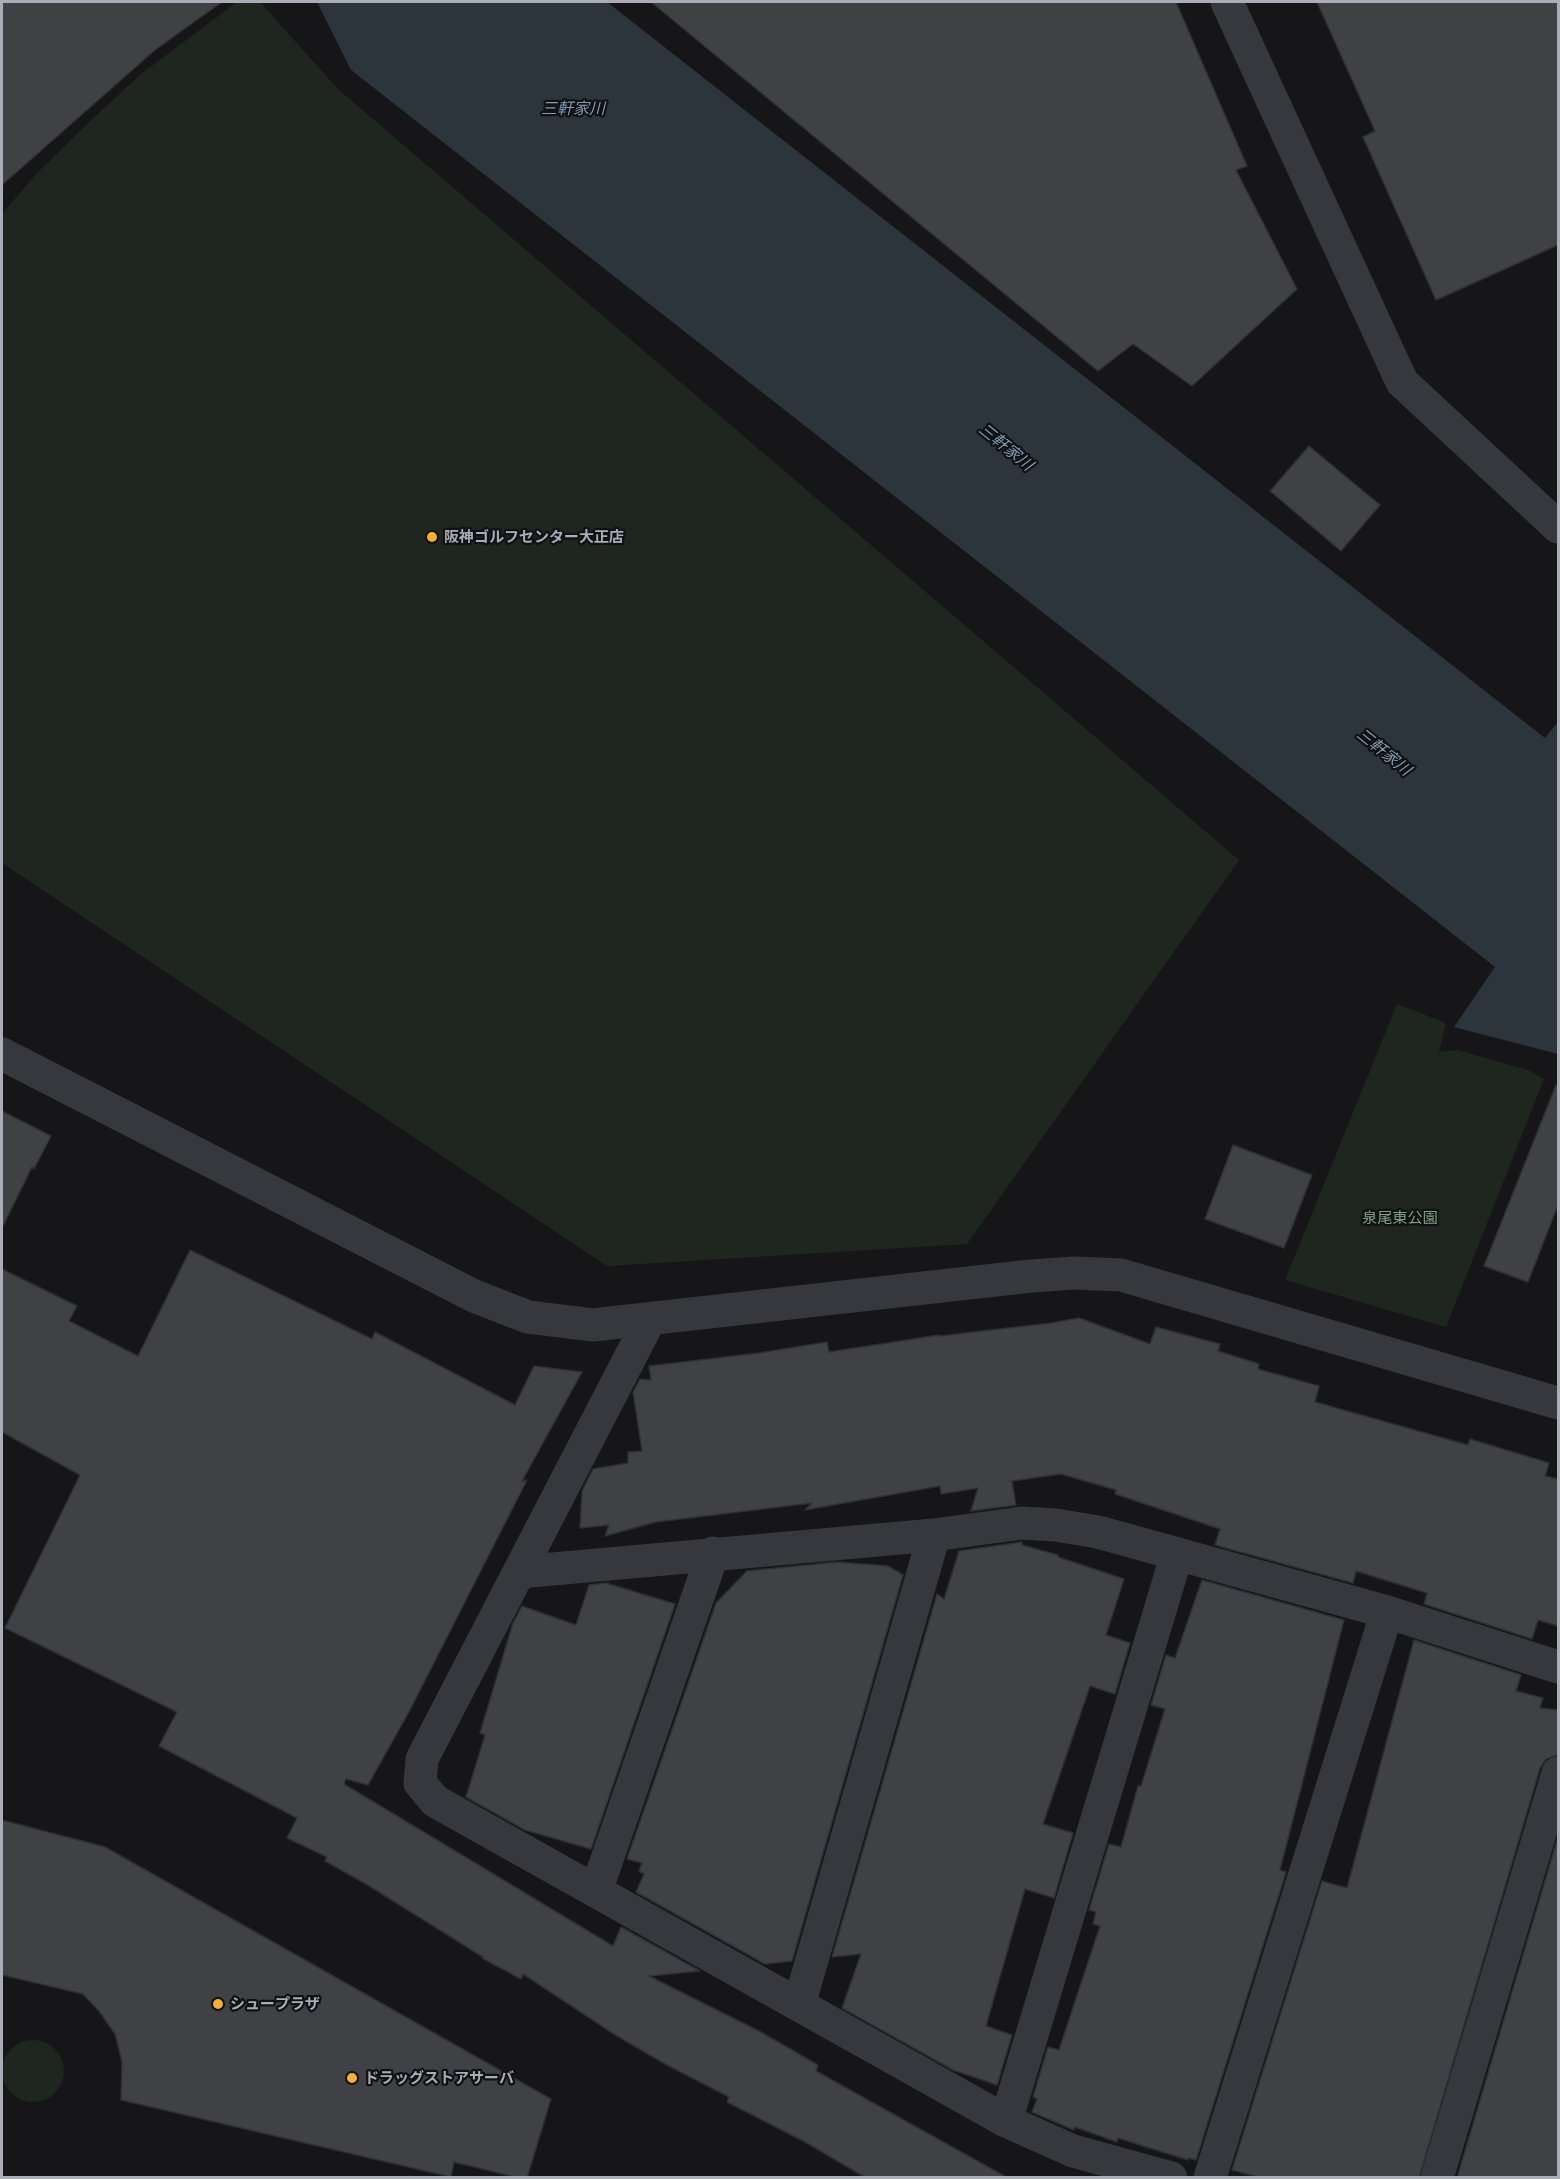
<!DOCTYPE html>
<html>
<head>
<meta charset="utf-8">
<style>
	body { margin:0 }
	#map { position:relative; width:1560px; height:2179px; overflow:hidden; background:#161618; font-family:Barlow,sans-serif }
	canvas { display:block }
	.frame { position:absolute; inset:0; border:3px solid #a8adb8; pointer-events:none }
</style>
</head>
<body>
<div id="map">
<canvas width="1560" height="2179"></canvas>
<div class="frame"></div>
</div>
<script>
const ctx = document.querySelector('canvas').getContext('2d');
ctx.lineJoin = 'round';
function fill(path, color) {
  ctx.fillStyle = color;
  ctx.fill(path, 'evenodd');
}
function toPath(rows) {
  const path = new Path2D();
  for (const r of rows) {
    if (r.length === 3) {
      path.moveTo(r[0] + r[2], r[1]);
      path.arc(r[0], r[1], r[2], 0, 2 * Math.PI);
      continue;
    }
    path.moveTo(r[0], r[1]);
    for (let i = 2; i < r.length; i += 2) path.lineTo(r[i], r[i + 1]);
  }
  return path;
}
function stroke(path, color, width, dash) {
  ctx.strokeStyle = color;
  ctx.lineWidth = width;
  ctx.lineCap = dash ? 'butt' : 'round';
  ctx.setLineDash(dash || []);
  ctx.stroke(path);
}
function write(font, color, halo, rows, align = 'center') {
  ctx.font = font + ' Barlow,"Noto Sans JP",sans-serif';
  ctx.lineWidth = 4.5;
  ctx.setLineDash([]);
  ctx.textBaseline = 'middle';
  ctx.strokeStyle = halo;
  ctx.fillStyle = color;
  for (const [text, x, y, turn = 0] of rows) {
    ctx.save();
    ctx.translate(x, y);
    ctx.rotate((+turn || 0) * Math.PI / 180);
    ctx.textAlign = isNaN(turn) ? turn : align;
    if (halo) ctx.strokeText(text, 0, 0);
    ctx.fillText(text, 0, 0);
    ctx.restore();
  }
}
const green = toPath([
	[237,2,260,2,338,89,1239,860,967,1244,607,1266,2,863,2,214,35,175,88,123,141,74],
	[1397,1004,1446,1023,1439,1052,1458,1050,1528,1070,1544,1079,1446,1327,1285,1280],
	[33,2071,31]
]);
const water = toPath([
	[317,2,607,2,1545,738,1558,722,1558,1054,1454,1027,1495,967,351,70]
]);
const building = toPath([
	[2,2,222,2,155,50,2,185,2,2],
	[651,2,1176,2,1247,166,1236,170,1297,289,1192,386,1133,344,1098,371,651,2],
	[1317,2,1558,2,1558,245,1436,300,1363,137,1375,131,1317,2],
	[1309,446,1380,505,1341,551,1270,491,1309,446],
	[1556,1085,1558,1085,1558,1205,1528,1282,1484,1266,1556,1085],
	[2,1111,51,1136,34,1169,32,1167,2,1228,2,1111],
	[1233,1145,1312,1175,1284,1248,1205,1219,1233,1145],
	[190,1250,372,1339,375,1332,515,1405,534,1366,582,1372,522,1481,527,1480,410,1710,368,1785,346,1779,344,1784,613,1946,621,1927,700,1971,649,1976,759,2031,818,2065,816,2071,1008,2178,866,2178,807,2143,727,2102,729,2097,667,2065,617,2036,523,1974,521,1979,482,1958,483,1957,366,1884,325,1861,327,1857,287,1838,297,1818,159,1746,177,1712,5,1628,80,1475,2,1432,2,1269,77,1306,69,1321,138,1356,190,1250],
	[1079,1318,1150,1344,1156,1327,1220,1344,1218,1351,1259,1364,1258,1369,1319,1386,1315,1402,1468,1445,1470,1439,1549,1463,1545,1476,1558,1479,1558,1626,1538,1620,1532,1639,1424,1604,1427,1593,1356,1571,1353,1583,1215,1545,1220,1529,1115,1494,1116,1490,1061,1474,1012,1481,1016,1505,971,1511,978,1488,941,1494,940,1486,805,1510,812,1503,656,1522,605,1536,609,1525,580,1528,582,1491,593,1469,628,1463,628,1452,642,1451,633,1392,640,1379,651,1380,649,1366,759,1353,827,1342,829,1352,939,1335,940,1336,1051,1323,1079,1318],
	[1022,1542,1022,1545,1058,1555,1058,1557,1124,1579,1106,1635,1130,1643,1115,1694,1090,1686,1043,1824,1073,1833,1054,1898,1025,1889,986,2026,1012,2035,997,2085,953,2070,842,2008,861,1954,832,1957,937,1594,944,1599,959,1551,1022,1542],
	[837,1562,888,1566,903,1575,792,1961,765,1964,636,1892,644,1874,639,1871,642,1863,627,1859,716,1603,747,1571,837,1562],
	[1202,1580,1344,1620,1280,1870,1286,1872,1196,2160,1188,2158,1188,2160,1118,2138,1117,2142,1075,2127,1074,2130,1032,2112,1037,2099,1033,2097,1048,2047,1059,2050,1100,1926,1093,1924,1096,1912,1089,1910,1109,1844,1121,1847,1138,1786,1141,1786,1165,1709,1151,1705,1166,1655,1175,1658,1202,1580],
	[606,1583,675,1604,591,1849,525,1830,466,1797,485,1735,480,1733,513,1623,522,1606,576,1625,589,1585,606,1583],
	[1414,1640,1521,1675,1516,1691,1543,1698,1540,1708,1558,1710,1558,1755,1546,1759,1540,1768,1419,2178,1261,2178,1232,2170,1322,1881,1347,1888,1414,1640],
	[2,1820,105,1847,551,2099,527,2178,519,2178,454,2162,451,2177,121,2100,122,2062,115,2034,99,2011,83,1994,2,1975,2,1820],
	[1558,1837,1558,2178,1457,2178,1558,1837]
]);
const minor = toPath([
	[1227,2,1402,382,1558,527],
	[2,1054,474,1296,528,1317,593,1325,1031,1276,1074,1273,1121,1275,1558,1403],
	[650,1319,422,1759,420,1783,435,1801,1006,2121,1073,2151,1171,2178],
	[519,1572,934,1535,1022,1523,1056,1525,1098,1532,1387,1612,1558,1667],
	[596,1891,713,1553],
	[799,2005,934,1535],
	[1006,2121,1177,1554],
	[1210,2178,1387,1612],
	[1437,2178,1558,1773]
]);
const markers = [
	[432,537,6,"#f2b134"],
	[218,2004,6,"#f2b134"],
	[352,2078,6,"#f2b134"]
];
const poiNames = [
	["阪神ゴルフセンター大正店",444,537],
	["シュープラザ",230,2004],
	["ドラッグストアサーバ",364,2078]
];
const parkNames = [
	["泉尾東公園",1400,1218]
];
const waterNames = [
	["三軒家川",573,109],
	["三軒家川",1006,447,39],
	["三軒家川",1384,752,39]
];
fill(green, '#1e261f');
fill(water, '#2c353c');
fill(building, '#404145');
stroke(building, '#303034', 1.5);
stroke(minor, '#37383d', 33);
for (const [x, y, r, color] of markers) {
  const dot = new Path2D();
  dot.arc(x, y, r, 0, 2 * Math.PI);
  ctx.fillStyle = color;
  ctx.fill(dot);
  stroke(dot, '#111113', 2);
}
write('bold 15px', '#a8adb8', '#111113', poiNames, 'left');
write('15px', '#7fa381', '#111113', parkNames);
write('italic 16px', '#7f9bb3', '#111113', waterNames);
</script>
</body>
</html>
